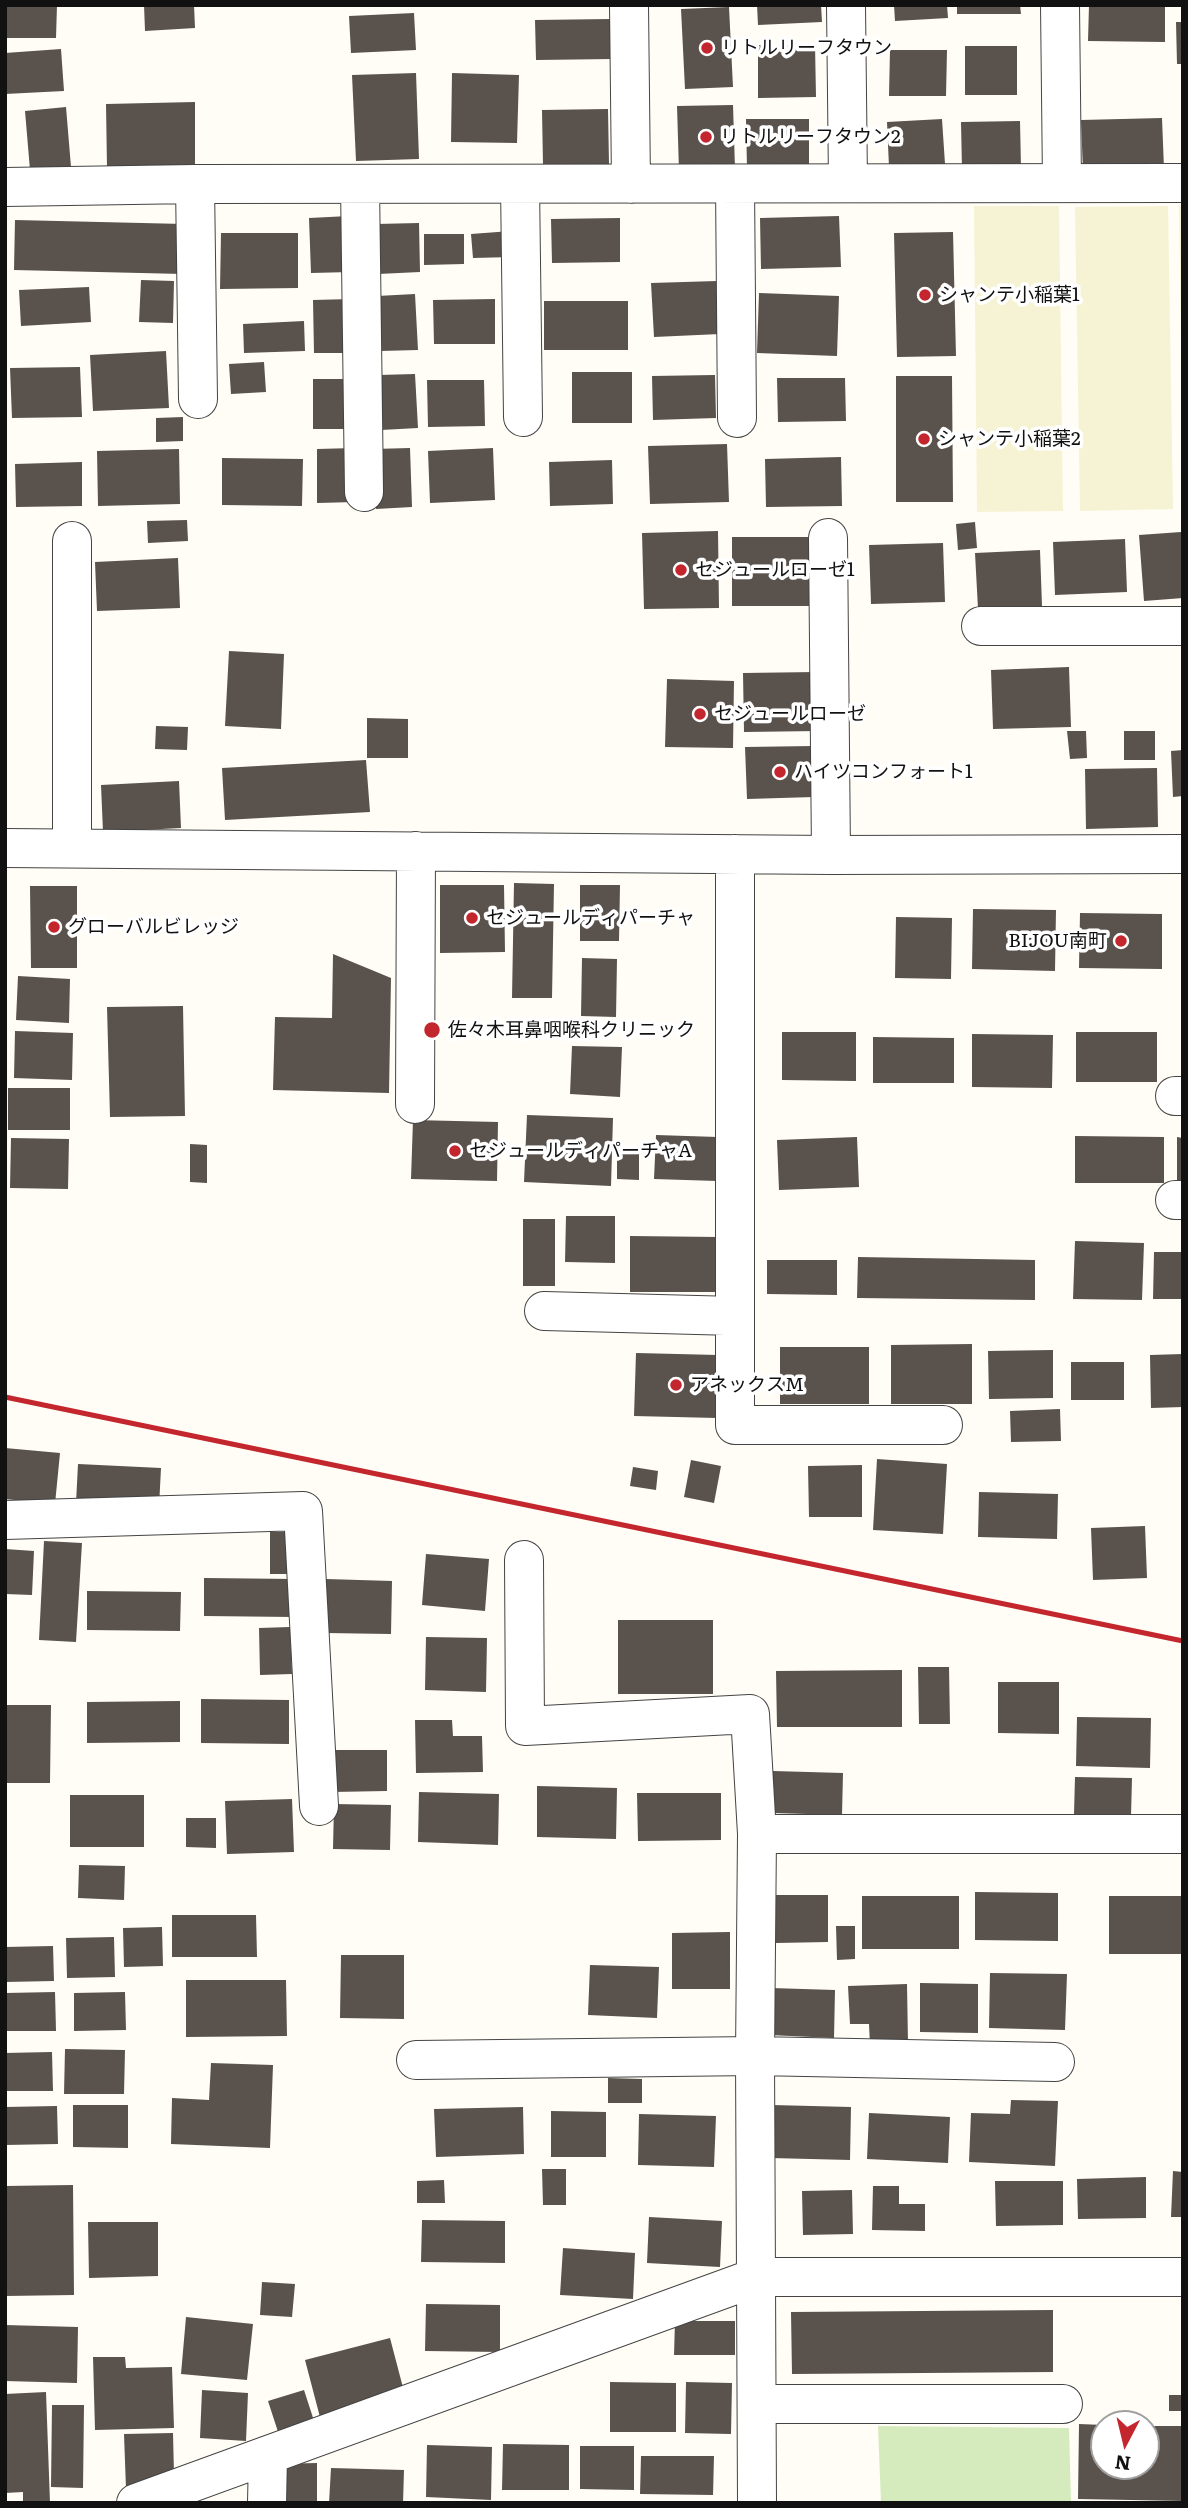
<!DOCTYPE html>
<html>
<head>
<meta charset="utf-8">
<style>
	body { margin:0 }
	#map { position:relative; width:1188px; height:2508px; overflow:hidden; background:#fffdf5; font-family:Literata,serif }
	canvas { display:block }
	.frame { position:absolute; inset:0; border:7px solid #111; pointer-events:none }
	.north { position:absolute; left:1090px; top:2410px; width:70px; height:70px; box-sizing:border-box; background:#fff; border:2px solid #a0a0a0; border-radius:50%; rotate:187deg; font-size:19px; font-weight:700; line-height:28px; text-align:center; color:#111 }
	.north::after { content:''; display:block; margin:auto; width:24px; height:32px; background:#c4262e; clip-path:polygon(50% 0,100% 100%,50% 72%,0 100%) }
</style>
</head>
<body>
<div id="map">
<canvas width="1188" height="2508"></canvas>
<div class="frame"></div>
<div class="north">N</div>
</div>
<script>
const ctx = document.querySelector('canvas').getContext('2d');
ctx.lineJoin = 'round';
function fill(path, color) {
  ctx.fillStyle = color;
  ctx.fill(path, 'evenodd');
}
function toPath(rows) {
  const path = new Path2D();
  for (const r of rows) {
    path.moveTo(r[0], r[1]);
    for (let i = 2; i < r.length; i += 2) path.lineTo(r[i], r[i + 1]);
  }
  return path;
}
function stroke(path, color, width, dash) {
  ctx.strokeStyle = color;
  ctx.lineWidth = width;
  ctx.lineCap = dash ? 'butt' : 'round';
  ctx.setLineDash(dash || []);
  ctx.stroke(path);
}
function write(font, color, halo, rows, align = 'center') {
  ctx.font = font + ' Literata,"Noto Sans JP",serif';
  ctx.lineWidth = 7;
  ctx.setLineDash([]);
  ctx.textBaseline = 'middle';
  ctx.strokeStyle = halo;
  ctx.fillStyle = color;
  for (const [text, x, y, turn = 0] of rows) {
    ctx.save();
    ctx.translate(x, y);
    ctx.rotate((+turn || 0) * Math.PI / 180);
    ctx.textAlign = isNaN(turn) ? turn : align;
    if (halo) ctx.strokeText(text, 0, 0);
    ctx.fillText(text, 0, 0);
    ctx.restore();
  }
}
const farmland = toPath([
	[1179,205,1183,205,1183,471],
	[974,206,1059,206,1063,511,977,512],
	[1168,206,1173,509,1080,511,1075,207]
]);
const green = toPath([
	[878,2426,1069,2428,1071,2503,881,2503]
]);
const building = toPath([
	[5,5,57,5,56,38,5,38],
	[144,5,194,5,195,28,145,31],
	[757,5,821,5,822,22,758,25],
	[894,5,947,5,948,18,895,21],
	[957,5,1020,5,1021,14,957,14],
	[1089,5,1165,5,1165,42,1088,41],
	[729,7,733,87,685,89,681,9],
	[414,13,416,50,351,53,349,16],
	[611,19,612,59,536,60,535,20],
	[1176,22,1183,22,1183,64,1177,64],
	[758,45,815,45,816,97,758,98],
	[965,46,1017,46,1017,95,965,95],
	[61,49,64,91,5,94,5,53],
	[890,50,947,50,946,96,889,96],
	[416,73,419,159,356,161,352,75],
	[452,73,519,75,517,143,451,142],
	[195,102,195,166,107,168,106,104],
	[733,105,735,169,679,171,677,106],
	[66,107,71,167,30,170,25,111],
	[608,109,609,164,543,165,542,110],
	[1162,118,1164,169,1083,172,1081,120],
	[746,119,809,119,809,169,747,169],
	[942,119,945,164,889,167,887,122],
	[1020,121,1021,168,962,170,961,122],
	[349,216,351,272,311,273,309,218],
	[839,216,841,267,761,269,760,218],
	[620,218,620,262,552,263,551,219],
	[15,220,184,224,183,274,14,270],
	[419,223,420,272,378,274,376,224],
	[511,231,512,257,473,258,471,234],
	[953,232,956,356,897,357,894,233],
	[221,233,298,233,298,288,220,289],
	[424,234,464,234,464,264,424,265],
	[141,280,174,281,173,323,139,322],
	[717,281,720,334,654,337,651,283],
	[89,287,91,322,21,326,19,290],
	[759,293,839,296,837,356,757,353],
	[415,294,418,350,380,351,377,296],
	[351,299,352,353,314,353,313,300],
	[495,299,495,344,434,344,433,300],
	[544,301,628,301,628,350,544,350],
	[304,321,305,351,244,353,243,324],
	[166,351,169,408,93,411,90,355],
	[264,362,266,392,231,394,229,364],
	[80,367,82,417,12,418,10,368],
	[572,372,632,372,632,423,572,423],
	[415,374,418,428,381,430,379,375],
	[715,375,716,418,653,420,652,376],
	[896,376,952,376,953,502,896,502],
	[777,378,845,378,846,421,778,422],
	[313,379,350,379,350,429,313,429],
	[427,380,484,380,485,426,428,427],
	[183,417,183,441,156,442,156,418],
	[727,444,729,502,650,504,648,446],
	[354,448,355,502,317,503,317,449],
	[410,448,412,507,376,509,373,449],
	[493,448,495,500,430,503,428,451],
	[179,449,180,504,98,506,97,451],
	[841,457,842,506,766,507,765,459],
	[222,458,303,459,302,506,222,505],
	[612,460,613,504,550,506,549,462],
	[82,462,82,506,16,507,15,464],
	[187,520,188,541,148,543,147,521],
	[975,522,977,548,958,550,956,524],
	[718,531,719,608,644,609,642,533],
	[1181,532,1183,598,1144,601,1139,535],
	[732,537,810,537,809,606,732,606],
	[1125,539,1127,592,1055,595,1053,542],
	[943,543,945,602,871,604,869,545],
	[1040,550,1042,606,978,609,975,553],
	[178,558,180,608,97,611,95,562],
	[229,651,284,654,281,729,225,726],
	[1069,667,1071,727,993,729,991,670],
	[816,672,818,731,744,732,743,673],
	[667,679,734,681,733,748,665,747],
	[367,718,408,719,408,758,367,758],
	[156,726,188,727,187,750,155,749],
	[1067,731,1086,731,1087,758,1070,759],
	[1124,731,1155,731,1155,760,1124,760],
	[813,746,814,797,747,799,745,747],
	[1183,750,1183,796,1173,797,1171,751],
	[366,760,370,812,225,820,222,768],
	[1157,768,1158,827,1086,829,1085,769],
	[179,781,181,828,103,832,101,785],
	[514,883,554,884,552,998,512,998],
	[440,885,504,885,505,952,440,953],
	[580,885,620,885,619,941,580,941],
	[30,886,77,886,77,968,31,968],
	[973,909,1056,910,1055,971,972,969],
	[1080,913,1162,914,1162,969,1079,968],
	[896,917,952,918,951,979,895,978],
	[333,954,391,978,389,1093,273,1090,275,1017,332,1018],
	[582,958,617,959,616,1017,581,1016],
	[18,976,70,979,69,1023,16,1020],
	[183,1006,185,1116,110,1117,107,1007],
	[15,1031,73,1033,72,1080,14,1078],
	[782,1032,856,1032,856,1081,782,1080],
	[1076,1032,1157,1032,1157,1082,1076,1082],
	[972,1034,1053,1035,1052,1088,972,1087],
	[873,1037,954,1038,954,1083,873,1083],
	[572,1046,622,1047,620,1097,570,1094],
	[8,1088,70,1088,70,1130,8,1130],
	[527,1115,613,1118,611,1186,524,1182],
	[413,1120,498,1122,497,1181,411,1179],
	[656,1135,718,1137,717,1181,654,1179],
	[1075,1136,1164,1137,1164,1183,1075,1183],
	[857,1137,859,1187,779,1190,777,1140],
	[1177,1137,1183,1138,1183,1186,1177,1186],
	[11,1138,69,1139,68,1189,10,1188],
	[190,1144,207,1145,207,1183,190,1182],
	[617,1147,639,1147,639,1180,617,1179],
	[566,1216,615,1216,615,1263,565,1262],
	[523,1219,555,1219,555,1286,523,1286],
	[630,1236,718,1237,718,1292,630,1292],
	[1075,1241,1144,1243,1142,1300,1073,1299],
	[1154,1252,1183,1252,1183,1299,1153,1299],
	[858,1257,1035,1260,1035,1300,857,1298],
	[767,1260,837,1260,837,1295,767,1294],
	[972,1344,972,1404,891,1404,891,1345],
	[780,1347,869,1347,869,1404,780,1404],
	[1053,1350,1053,1398,989,1399,988,1351],
	[636,1353,718,1355,717,1418,634,1416],
	[1183,1354,1183,1407,1151,1408,1150,1355],
	[1071,1362,1124,1362,1124,1400,1071,1400],
	[1060,1409,1061,1441,1011,1442,1010,1411],
	[5,1448,60,1453,55,1504,5,1499],
	[877,1459,947,1464,943,1534,873,1530],
	[691,1460,721,1466,714,1503,684,1497],
	[78,1464,161,1468,159,1507,76,1503],
	[862,1465,862,1517,809,1517,808,1466],
	[633,1467,658,1471,656,1490,630,1486],
	[979,1492,1058,1494,1057,1539,978,1537],
	[1145,1526,1147,1578,1093,1580,1091,1528],
	[270,1532,291,1532,291,1574,270,1574],
	[44,1541,82,1543,76,1642,39,1640],
	[5,1549,34,1551,32,1595,5,1594],
	[426,1554,489,1559,485,1611,422,1605],
	[204,1578,294,1579,293,1617,204,1616],
	[326,1579,392,1581,391,1634,325,1633],
	[87,1591,181,1592,180,1631,87,1630],
	[618,1620,713,1620,713,1694,618,1694],
	[290,1627,292,1674,260,1675,259,1628],
	[426,1637,487,1638,486,1692,425,1690],
	[918,1667,949,1667,950,1724,919,1724],
	[902,1670,902,1727,777,1727,776,1671],
	[998,1682,1059,1682,1059,1734,998,1733],
	[201,1699,289,1700,289,1744,201,1743],
	[180,1701,180,1742,87,1743,87,1702],
	[5,1705,51,1705,50,1783,5,1783],
	[1077,1717,1151,1718,1150,1768,1076,1766],
	[415,1720,452,1720,453,1736,482,1736,483,1772,416,1773],
	[332,1750,387,1750,387,1791,332,1792],
	[773,1771,843,1773,842,1815,772,1813],
	[1075,1777,1132,1778,1131,1816,1074,1814],
	[537,1786,617,1788,616,1839,537,1837],
	[419,1792,499,1794,498,1845,418,1842],
	[637,1793,721,1793,721,1840,638,1841],
	[70,1795,144,1795,144,1847,70,1847],
	[292,1799,294,1852,227,1854,225,1801],
	[334,1804,391,1805,390,1850,333,1849],
	[186,1818,216,1818,216,1848,186,1847],
	[79,1865,125,1866,124,1900,78,1898],
	[975,1892,1058,1893,1058,1941,975,1940],
	[776,1895,828,1895,828,1942,776,1943],
	[862,1896,959,1896,959,1949,862,1949],
	[1109,1896,1183,1896,1183,1954,1109,1954],
	[172,1915,256,1915,257,1957,172,1957],
	[836,1926,855,1926,855,1959,837,1960],
	[162,1927,163,1966,124,1967,123,1928],
	[730,1932,730,1989,672,1989,672,1933],
	[114,1937,115,1977,67,1978,66,1938],
	[53,1946,54,1981,5,1982,5,1947],
	[341,1955,404,1955,404,2019,340,2018],
	[590,1965,659,1967,657,2018,588,2015],
	[990,1973,1067,1974,1065,2030,989,2028],
	[186,1980,286,1980,287,2036,186,2037],
	[920,1983,978,1984,978,2033,920,2032],
	[907,1984,908,2044,870,2046,869,2024,850,2024,848,1986],
	[771,1988,835,1990,834,2038,769,2035],
	[55,1992,56,2031,5,2031,5,1993],
	[125,1992,126,2030,74,2031,74,1993],
	[65,2049,125,2050,124,2094,64,2094],
	[52,2052,53,2091,6,2091,5,2053],
	[211,2063,273,2065,270,2148,171,2144,172,2098,209,2100],
	[608,2078,642,2079,642,2103,608,2103],
	[1011,2100,1058,2101,1055,2166,969,2162,971,2113,1010,2114],
	[73,2105,128,2105,128,2148,73,2147],
	[772,2105,851,2107,850,2160,771,2158],
	[57,2106,58,2144,5,2145,5,2107],
	[523,2107,524,2154,436,2157,434,2109],
	[551,2111,606,2112,606,2157,551,2157],
	[869,2113,950,2117,948,2163,867,2159],
	[639,2114,716,2116,714,2167,638,2165],
	[542,2169,566,2169,566,2205,543,2205],
	[1173,2171,1183,2172,1183,2217,1171,2217],
	[1146,2177,1146,2218,1078,2219,1077,2179],
	[444,2180,445,2203,417,2203,417,2181],
	[995,2181,1063,2181,1063,2225,996,2226],
	[73,2185,74,2295,5,2296,5,2186],
	[873,2186,899,2186,899,2204,925,2204,925,2231,872,2230],
	[852,2190,853,2234,803,2235,802,2191],
	[649,2217,722,2221,720,2267,647,2263],
	[422,2220,505,2221,505,2263,421,2262],
	[88,2222,158,2222,158,2276,89,2278],
	[563,2248,635,2253,633,2299,560,2295],
	[262,2282,295,2284,292,2317,260,2315],
	[426,2304,500,2305,500,2352,425,2351],
	[1053,2310,1053,2372,792,2374,791,2312],
	[186,2317,253,2324,247,2380,181,2374],
	[675,2321,735,2321,735,2355,674,2355],
	[5,2325,78,2327,77,2383,5,2381],
	[390,2338,406,2399,321,2421,305,2360],
	[93,2357,125,2357,126,2368,172,2367,174,2428,95,2430],
	[610,2382,676,2383,676,2432,610,2432],
	[686,2382,732,2383,731,2434,685,2433],
	[202,2390,248,2393,246,2441,200,2438],
	[304,2390,316,2427,280,2438,268,2401],
	[46,2392,50,2503,23,2503,23,2492,5,2493,5,2394],
	[1169,2395,1183,2395,1183,2411,1169,2411],
	[52,2405,84,2405,83,2488,51,2487],
	[1079,2424,1104,2425,1104,2466,1146,2466,1146,2426,1183,2426,1183,2501,1078,2499],
	[173,2433,174,2475,126,2489,124,2434],
	[503,2444,569,2445,569,2490,502,2490],
	[427,2445,492,2447,491,2500,426,2497],
	[580,2446,634,2446,634,2490,580,2489],
	[641,2456,714,2456,713,2495,640,2494],
	[317,2463,317,2503,276,2503,277,2464],
	[331,2468,404,2470,403,2503,329,2503]
]);
const minor = toPath([
	[629,5,631,184],
	[846,5,848,183],
	[1060,5,1062,183],
	[195,184,198,399],
	[360,184,364,492],
	[520,184,523,417],
	[735,184,737,418],
	[5,187,195,184,1183,183],
	[828,538,831,855],
	[72,541,72,848],
	[981,626,1183,626],
	[5,848,831,855,1183,854],
	[735,854,735,1425,943,1425],
	[1175,1096,1183,1096],
	[415,1104,416,851],
	[1175,1200,1183,1200],
	[544,1311,735,1316],
	[5,1520,303,1511,319,1806],
	[524,1560,525,1726,750,1714,757,1834,755,2056,757,2503],
	[757,1834,1183,1834],
	[416,2060,755,2056,1055,2062],
	[757,2404,1063,2404],
	[136,2503,757,2277,1183,2277],
	[267,2503,268,2456]
]);
const rail = toPath([
	[5,1397,1183,1641]
]);
const markers = [
	[707,48,7,"#c4262e"],
	[706,137,7,"#c4262e"],
	[925,295,7,"#c4262e"],
	[924,439,7,"#c4262e"],
	[681,570,7,"#c4262e"],
	[700,714,7,"#c4262e"],
	[780,772,7,"#c4262e"],
	[472,918,7,"#c4262e"],
	[54,927,7,"#c4262e"],
	[1121,941,7,"#c4262e"],
	[432,1030,9,"#c4262e"],
	[455,1151,7,"#c4262e"],
	[676,1385,7,"#c4262e"]
];
const poiNames = [
	["リトルリーフタウン",721,48],
	["リトルリーフタウン2",720,137],
	["シャンテ小稲葉1",939,295],
	["シャンテ小稲葉2",938,439],
	["セジュールローゼ1",695,570],
	["セジュールローゼ",714,714],
	["ハイツコンフォート1",794,772],
	["セジュールディパーチャ",486,918],
	["グローバルビレッジ",68,927],
	["BIJOU南町",1107,941,"right"],
	["佐々木耳鼻咽喉科クリニック",448,1030],
	["セジュールディパーチャA",469,1151],
	["アネックスM",690,1385]
];
fill(farmland, '#f6f3d4');
fill(green, '#d5ebbd');
fill(building, '#5a524d');
stroke(minor, '#444', 40);
stroke(minor, '#fff', 38);
stroke(rail, '#c4262e', 5);
for (const [x, y, r, color] of markers) {
  const dot = new Path2D();
  dot.arc(x, y, r, 0, 2 * Math.PI);
  ctx.fillStyle = color;
  ctx.fill(dot);
  stroke(dot, '#fff', 2.5);
}
write('19px', '#111', '#fff', poiNames, 'left');
</script>
</body>
</html>
